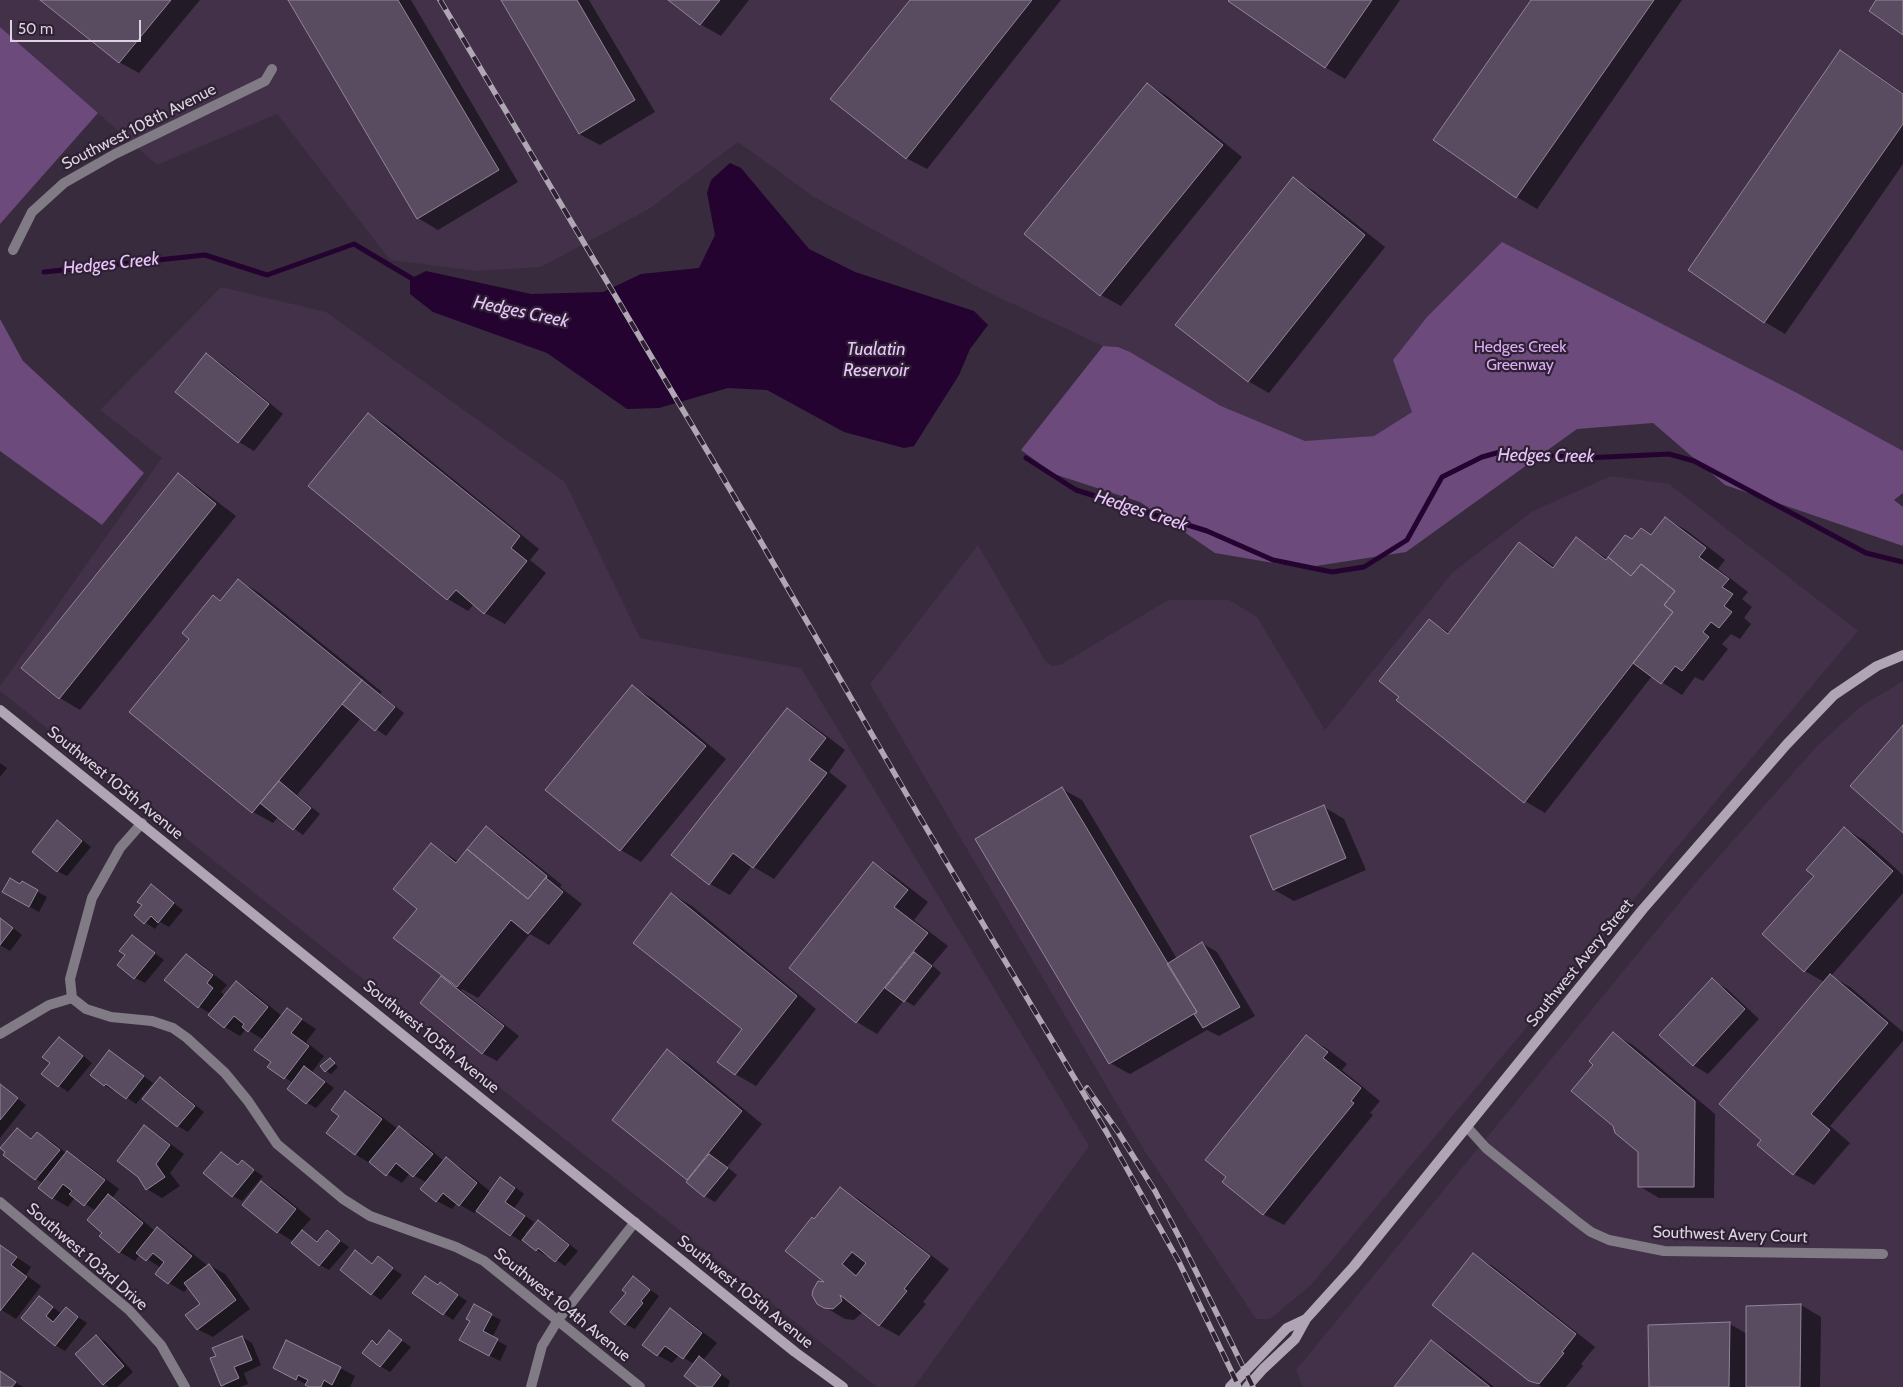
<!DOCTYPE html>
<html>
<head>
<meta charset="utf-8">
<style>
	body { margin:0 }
	#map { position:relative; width:1903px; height:1387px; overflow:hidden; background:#382b3d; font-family:Cabin,sans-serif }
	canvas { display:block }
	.scale { position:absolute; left:10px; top:20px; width:131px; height:22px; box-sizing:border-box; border:2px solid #dbd3df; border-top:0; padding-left:6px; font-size:15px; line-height:18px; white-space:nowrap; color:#dbd3df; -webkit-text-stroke:4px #2e2133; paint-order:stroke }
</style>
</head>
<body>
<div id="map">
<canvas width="1903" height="1387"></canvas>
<div class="scale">50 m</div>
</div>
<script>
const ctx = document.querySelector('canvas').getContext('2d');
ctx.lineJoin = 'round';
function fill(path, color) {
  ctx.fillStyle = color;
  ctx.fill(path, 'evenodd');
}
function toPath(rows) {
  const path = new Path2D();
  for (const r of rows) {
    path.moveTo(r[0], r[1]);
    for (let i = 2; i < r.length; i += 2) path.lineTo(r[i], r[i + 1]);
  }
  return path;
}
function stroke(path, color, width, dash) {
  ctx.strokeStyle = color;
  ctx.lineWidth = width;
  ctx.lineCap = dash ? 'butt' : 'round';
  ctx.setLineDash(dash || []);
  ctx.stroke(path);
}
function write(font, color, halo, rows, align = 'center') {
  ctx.font = font + ' Cabin,sans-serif';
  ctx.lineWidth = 4.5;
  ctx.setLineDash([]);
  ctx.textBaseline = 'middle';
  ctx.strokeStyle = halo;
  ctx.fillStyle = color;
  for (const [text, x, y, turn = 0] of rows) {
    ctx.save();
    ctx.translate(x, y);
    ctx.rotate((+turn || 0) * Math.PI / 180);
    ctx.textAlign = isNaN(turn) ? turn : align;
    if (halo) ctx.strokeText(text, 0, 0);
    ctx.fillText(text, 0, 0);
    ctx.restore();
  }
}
const built = toPath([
	[0,0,1903,0,1903,451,1799,394,1412,412,1374,436,1305,442,1221,406,1130,352,1118,347,1103,346,983,290,814,197,738,142,649,209,541,267,476,271,390,260,277,114,157,165,0,27],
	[221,287,326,312,565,482,640,638,801,668,1089,1146,914,1387,877,1387,0,691,0,686,162,458,100,410],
	[1611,476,1669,484,1858,631,1311,1285,1270,1319,1256,1319,1144,1150,870,684,978,545,1046,662,1053,666,1062,664,1168,600,1229,600,1257,617,1325,730,1453,572,1533,511],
	[1903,681,1903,1387,1303,1387,1296,1370,1698,880,1816,747,1860,707]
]);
const green = toPath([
	[0,27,98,113,0,224],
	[1502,242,1799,394,1903,451,1903,493,1894,500,1903,507,1903,546,1725,485,1653,423,1577,429,1406,552,1303,568,1215,553,1140,502,1054,474,1021,450,1103,346,1118,347,1130,352,1221,406,1305,441,1374,436,1412,412,1393,360,1427,317],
	[0,319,23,361,144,473,102,525,0,451]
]);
const water = toPath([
	[730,163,741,168,809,249,855,272,974,311,988,325,970,349,959,375,914,446,904,448,844,432,767,390,728,388,659,408,627,409,547,353,433,312,410,294,410,279,426,271,531,294,603,292,641,274,699,268,715,235,707,193,711,180]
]);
const shadow = toPath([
	[42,0,200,0,139,73,119,62],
	[289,0,411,0,518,182,438,230,418,218],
	[503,0,589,0,655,112,600,145,579,134],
	[670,0,749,0,721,36,700,24],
	[911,0,1061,0,927,169,906,158],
	[1230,0,1400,0,1345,79,1325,67],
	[1532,0,1682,0,1537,209,1517,197,1435,140],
	[1841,52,1861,64,1903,93,1903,164,1785,334,1765,322,1689,270],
	[1147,84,1167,96,1242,157,1121,306,1101,295],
	[1293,179,1314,191,1385,247,1269,393,1248,381,1177,325],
	[207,355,222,364,283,414,254,451,239,442],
	[368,414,388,426,539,549,530,560,546,573,505,624,485,613,474,604,468,611,448,599,309,486],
	[178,475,198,487,236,516,80,710,60,698,23,668],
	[1665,518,1686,530,1725,560,1718,569,1748,592,1742,599,1752,607,1744,618,1751,624,1740,639,1731,634,1722,644,1728,649,1703,681,1695,677,1682,695,1652,676,1545,813,1525,801,1430,621,1450,633,1519,543,1539,555,1555,567,1576,539,1608,559,1633,540,1652,535],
	[238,580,258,592,382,692,380,694,404,713,386,736,361,718,297,795,320,814,303,835,278,817,273,823,253,812,190,639,213,596,221,601],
	[632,687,652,698,726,759,641,862,621,850,547,790],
	[787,710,808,722,845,750,829,772,847,786,774,879,752,866,730,895,710,884],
	[0,763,7,768,0,777],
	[1062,789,1082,800,1177,959,1202,943,1217,952,1255,1016,1219,1036,1207,1030,1130,1074,1110,1063],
	[1324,807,1344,819,1366,870,1294,901,1273,889],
	[57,822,67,828,91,847,67,876,57,871],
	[486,827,501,836,562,885,560,887,582,904,549,945,530,934,478,998,462,989,461,990,519,1036,497,1061,482,1053,441,978,451,984,452,982,419,909,431,844,459,862],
	[1845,829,1865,841,1903,875,1903,893,1831,976,1850,987,1903,1032,1903,1041,1830,1126,1850,1143,1814,1185,1794,1174,1763,1140,1824,982,1805,971,1815,876],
	[873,863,893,875,928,902,914,920,948,946,932,965,941,973,914,1006,904,1000,877,1034,857,1022,790,967],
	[22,883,47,897,39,912,3,892,21,886],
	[151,886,183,910,169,927,160,922,155,929,135,915,143,905],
	[672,894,692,906,816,1009,756,1086,735,1074,743,1028],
	[0,918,22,935,10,951,0,945],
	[133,937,164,960,145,983,135,978,126,955],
	[186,955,201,964,227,985,221,992,225,996,236,982,251,991,282,1016,287,1010,316,1029,306,1042,324,1056,312,1072,334,1088,316,1108,306,1102,293,1083,269,1066,273,1062,264,1040,246,1029,240,1036,225,1027,211,1014,198,1006],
	[1712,980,1727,989,1759,1019,1708,1074,1693,1065],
	[1613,1034,1633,1045,1715,1114,1714,1198,1659,1198,1639,1186,1639,1152,1595,1065],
	[1306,1037,1326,1048,1347,1064,1342,1070,1380,1101,1370,1113,1373,1115,1284,1225,1263,1214,1228,1177],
	[60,1038,69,1044,92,1063,68,1092,43,1074,51,1063],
	[109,1051,153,1083,136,1104,115,1089,114,1091,104,1085],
	[667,1051,688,1063,762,1124,727,1167,737,1175,715,1202,705,1196,688,1182,689,1180,614,1120],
	[330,1059,338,1067,331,1074,326,1071],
	[160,1079,170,1084,204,1112,188,1132,178,1126,144,1098],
	[0,1085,26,1105,0,1138],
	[346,1092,361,1101,398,1129,399,1128,414,1136,444,1161,446,1159,461,1168,491,1192,501,1179,511,1184,524,1194,514,1208,534,1222,525,1234,527,1236,538,1222,548,1227,578,1251,565,1266,548,1254,546,1256,537,1250,522,1239,521,1241,511,1235,477,1210,474,1213,457,1203,452,1209,437,1201,422,1188,427,1183,410,1173,402,1183,355,1154,341,1116],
	[145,1127,160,1136,184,1154,170,1173,180,1186,162,1198,147,1189],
	[17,1129,33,1139,37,1133,52,1142,66,1153,67,1152,82,1161,119,1189,112,1198,123,1204,155,1231,157,1229,172,1237,208,1266,209,1265,225,1274,250,1309,213,1337,197,1329,202,1304,188,1287,184,1292,169,1283,157,1273,161,1268,140,1254,135,1261,120,1252,104,1232,96,1211,75,1197,68,1207,53,1198,43,1184,5,1154],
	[221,1154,239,1166,242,1162,263,1176,242,1201,233,1196],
	[262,1182,277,1191,311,1219,301,1230,319,1242,327,1232,349,1247,329,1270,320,1265,294,1242,278,1232,244,1205],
	[840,1189,860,1200,949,1269,923,1302,926,1304,899,1336,879,1325,863,1312,854,1320,845,1319,818,1303,828,1283,815,1220],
	[0,1246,31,1267,26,1275,41,1286,16,1319,0,1309],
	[356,1252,373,1264,378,1258,402,1275,381,1300,372,1294],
	[1473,1255,1494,1267,1595,1347,1581,1364,1583,1366,1566,1387,1542,1387,1529,1380],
	[425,1277,439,1286,441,1284,467,1301,453,1320,414,1293],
	[633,1278,659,1296,635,1329,625,1324,627,1293],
	[39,1297,62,1314,66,1309,87,1323,65,1351,55,1345],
	[1801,1305,1821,1317,1820,1387,1650,1387,1730,1324,1747,1334],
	[671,1310,686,1319,717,1343,703,1360,730,1381,728,1387,700,1387,694,1364,679,1355,672,1363,657,1355],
	[491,1315,501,1320,492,1338,507,1346,500,1361,471,1346],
	[390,1332,411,1347,390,1372,380,1366,372,1342,378,1345],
	[96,1336,106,1342,133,1372,117,1387,109,1387,104,1384,77,1354],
	[242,1337,252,1343,261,1365,244,1373,248,1384,240,1387,226,1387,222,1385,218,1357],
	[1431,1342,1451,1353,1494,1387,1395,1387],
	[275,1368,340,1368,355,1376,350,1387,311,1387],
	[0,1372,23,1387,0,1387]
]);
const stream = toPath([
	[44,272,205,255,267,275,354,244,416,281],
	[1026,458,1076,490,1207,531,1273,560,1332,572,1364,567,1407,540,1442,477,1482,457,1500,452,1585,458,1669,454,1694,461,1866,553,1903,562]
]);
const building = toPath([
	[40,0,171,0,119,63,40,0],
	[288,0,398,0,499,170,417,219,288,0],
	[501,0,577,0,635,100,579,134,501,0],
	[668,0,720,0,700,25,668,0],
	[910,0,1032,0,906,159,830,99,910,0],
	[1229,0,1372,0,1325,68,1228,1,1229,0],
	[1531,0,1654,0,1516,198,1433,140,1531,0],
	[1876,0,1903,0,1903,35,1869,11,1876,0],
	[1840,50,1903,94,1903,124,1764,323,1688,270,1840,50],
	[1147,83,1223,145,1100,296,1024,234,1147,83],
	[1293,177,1365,235,1248,382,1175,325,1293,177],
	[206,353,269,404,238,443,175,392,206,353],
	[368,413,520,536,511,548,527,561,484,614,456,590,447,600,308,486,368,413],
	[178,473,216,504,59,699,21,668,178,473],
	[1665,517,1706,548,1699,557,1729,579,1722,587,1733,594,1724,606,1732,612,1719,628,1711,622,1703,632,1709,637,1682,671,1675,666,1661,684,1633,663,1673,612,1664,605,1675,591,1641,564,1631,576,1608,557,1625,535,1632,539,1641,528,1651,535,1665,517],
	[1576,537,1606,560,1608,557,1631,576,1641,564,1675,591,1664,605,1673,612,1524,803,1396,700,1399,697,1379,681,1429,619,1448,634,1519,542,1553,568,1576,537],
	[238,579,362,680,252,813,129,712,189,639,182,633,213,595,220,601,238,579],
	[362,680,395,707,375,731,342,704,362,680],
	[632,685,706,746,620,851,545,790,632,685],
	[787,708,826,738,809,760,827,773,753,868,733,853,709,885,671,855,787,708],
	[1903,725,1903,833,1850,786,1903,725],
	[279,781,311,808,293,830,260,803,279,781],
	[1062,787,1197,1012,1109,1064,975,839,1062,787],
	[1324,805,1346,858,1273,890,1250,836,1324,805],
	[57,820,82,841,57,872,32,852,57,820],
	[486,826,547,876,528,899,467,849,486,826],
	[1844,827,1893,871,1804,972,1762,934,1814,876,1806,870,1844,827],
	[431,843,456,863,467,849,528,899,547,876,546,878,563,892,528,934,511,920,457,987,393,938,417,909,393,889,431,843],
	[873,862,908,890,894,907,928,933,856,1023,789,968,873,862],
	[10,878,20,884,22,881,38,890,29,907,2,892,10,878],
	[151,884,174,903,158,923,151,916,144,924,134,915,142,905,137,902,151,884],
	[671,893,797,996,735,1075,717,1062,742,1029,633,943,671,893],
	[0,918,13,928,0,945,0,918],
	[132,935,155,953,134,979,117,965,125,955,119,951,132,935],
	[1202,942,1240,1007,1203,1028,1194,1014,1197,1012,1167,964,1202,942],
	[914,952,932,966,904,1002,885,988,914,952],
	[186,954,213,975,207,983,213,988,198,1008,164,980,186,954],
	[1830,974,1888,1023,1811,1114,1830,1130,1793,1175,1757,1145,1761,1140,1719,1104,1830,974],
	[441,976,504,1026,482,1054,420,1003,441,976],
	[1712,978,1745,1009,1693,1066,1659,1035,1712,978],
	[236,981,268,1007,248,1032,242,1027,244,1024,234,1016,224,1028,208,1015,236,981],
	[287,1008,302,1019,291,1033,309,1046,284,1079,267,1067,271,1062,254,1050,287,1008],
	[1613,1032,1695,1101,1694,1187,1638,1187,1638,1152,1615,1133,1613,1126,1571,1091,1593,1065,1589,1061,1613,1032],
	[1306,1035,1328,1052,1323,1058,1361,1088,1351,1101,1354,1103,1263,1215,1222,1182,1226,1177,1205,1160,1306,1035],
	[59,1037,83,1056,58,1087,41,1074,50,1063,42,1057,59,1037],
	[667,1049,742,1111,687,1180,612,1120,667,1049],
	[109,1050,144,1076,126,1099,106,1084,104,1086,90,1075,109,1050],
	[330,1058,335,1063,325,1072,320,1066,330,1058],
	[304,1066,325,1082,306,1104,287,1089,304,1066],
	[160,1077,195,1106,177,1127,142,1099,160,1077],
	[0,1084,18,1098,0,1120,0,1084],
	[345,1091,382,1119,355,1155,326,1133,339,1116,331,1110,345,1091],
	[144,1125,170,1145,156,1164,165,1177,146,1190,138,1177,117,1161,144,1125],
	[399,1126,433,1154,413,1177,396,1163,386,1176,369,1162,399,1126],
	[17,1128,31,1139,37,1132,60,1150,35,1180,3,1155,5,1152,0,1148,17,1128],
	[67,1151,105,1180,84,1206,69,1194,72,1191,63,1184,52,1199,38,1188,67,1151],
	[221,1152,238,1165,242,1160,254,1170,232,1197,203,1173,221,1152],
	[709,1154,728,1168,704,1197,686,1182,709,1154],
	[446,1157,477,1183,459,1206,443,1193,436,1202,420,1189,446,1157],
	[500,1177,515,1188,505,1202,525,1216,510,1236,476,1211,500,1177],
	[261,1181,296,1209,277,1233,242,1205,261,1181],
	[840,1187,930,1256,904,1289,907,1291,879,1326,840,1295,842,1301,833,1309,824,1308,817,1304,812,1295,813,1290,818,1281,824,1282,785,1251,812,1217,814,1219,840,1187],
	[852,1252,866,1263,856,1276,842,1264,852,1252],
	[108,1194,143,1223,119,1253,99,1236,102,1233,87,1220,108,1194],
	[538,1220,569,1245,555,1262,538,1248,536,1251,522,1240,538,1220],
	[157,1227,192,1256,168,1284,155,1274,164,1262,153,1253,146,1261,136,1253,157,1227],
	[302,1230,317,1242,327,1230,340,1241,319,1266,291,1243,302,1230],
	[0,1245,17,1257,11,1265,27,1277,0,1311,0,1245],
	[355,1250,372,1264,378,1256,393,1268,371,1295,340,1270,355,1250],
	[1473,1253,1576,1334,1562,1352,1564,1353,1539,1384,1529,1381,1432,1305,1473,1253],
	[209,1264,236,1300,197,1330,185,1315,200,1304,184,1283,209,1264],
	[425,1276,438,1285,440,1282,458,1295,443,1315,412,1293,425,1276],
	[633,1276,650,1290,641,1301,643,1303,625,1325,610,1312,626,1293,622,1290,633,1276],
	[39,1296,53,1307,46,1316,53,1322,66,1307,78,1317,55,1346,21,1318,39,1296],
	[474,1304,492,1314,483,1331,498,1339,489,1356,459,1340,470,1321,466,1319,474,1304],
	[1801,1304,1800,1387,1746,1387,1746,1306,1801,1304],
	[670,1308,702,1333,683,1359,665,1346,657,1356,642,1345,670,1308],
	[1730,1322,1729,1387,1649,1387,1648,1325,1730,1322],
	[389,1330,402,1340,380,1367,362,1353,372,1340,377,1345,389,1330],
	[96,1335,124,1366,103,1385,75,1354,96,1335],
	[242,1336,252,1360,234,1367,239,1378,221,1386,210,1358,216,1356,212,1348,242,1336],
	[286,1340,341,1367,332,1385,324,1380,321,1387,309,1387,305,1385,308,1380,298,1375,296,1380,273,1368,286,1340],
	[1431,1340,1490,1387,1394,1387,1431,1340],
	[699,1356,721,1375,712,1387,698,1387,684,1376,699,1356],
	[0,1371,16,1382,12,1387,0,1387,0,1371]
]);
const street = toPath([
	[13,250,32,212,64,183,115,154,265,81,272,69],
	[72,998,86,1009,111,1017,152,1021,173,1028,187,1038,225,1073,248,1101,277,1144,343,1199,370,1216,456,1247,484,1261,640,1387],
	[0,1034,49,1005,72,998,70,979,92,898,120,848,142,823],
	[1467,1127,1486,1148,1575,1220,1591,1232,1609,1240,1664,1251,1883,1254],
	[0,1202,129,1310,161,1345,185,1387],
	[531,1387,542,1346,558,1320,635,1222]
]);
const secondary = toPath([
	[0,710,795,1352,843,1387],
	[1230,1387,1287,1328,1306,1319],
	[1247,1387,1263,1369,1295,1339,1306,1319,1354,1266,1643,909,1787,744,1834,695,1877,666,1903,655]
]);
const rail = toPath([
	[440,0,757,535,915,809,1107,1133,1179,1262,1239,1387],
	[1087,1088,1118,1132,1155,1191,1179,1237,1253,1387]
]);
const streetNames = [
	["Southwest 108th Avenue",139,127,-27],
	["Southwest 105th Avenue",115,783,39],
	["Southwest Avery Street",1580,963,-51],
	["Southwest 105th Avenue",431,1037,39],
	["Southwest Avery Court",1730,1235,2],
	["Southwest 103rd Drive",87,1257,41],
	["Southwest 105th Avenue",745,1292,39],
	["Southwest 104th Avenue",562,1305,39]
];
const parkNames = [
	["Hedges Creek",1520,347],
	["Greenway",1520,365]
];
const waterNames = [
	["Hedges Creek",111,264,-6],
	["Hedges Creek",521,312,12],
	["Tualatin",876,350],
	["Reservoir",876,371],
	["Hedges Creek",1546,456,1],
	["Hedges Creek",1141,511,18]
];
fill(built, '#423149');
fill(green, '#6c4a7b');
fill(water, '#240331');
fill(shadow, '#0007');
stroke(stream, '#240331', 5);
fill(building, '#5a4c60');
stroke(building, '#93849a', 1);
stroke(street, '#817b85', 10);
stroke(secondary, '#afa5b4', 10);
stroke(rail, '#b0a7b4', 5.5);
stroke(rail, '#2e2133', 4, [11]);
write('16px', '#dbd3df', '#2e2133', streetNames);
write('16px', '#dfacf6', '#2e2133', parkNames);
write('italic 18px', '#eac4fc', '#2e2133', waterNames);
</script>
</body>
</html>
